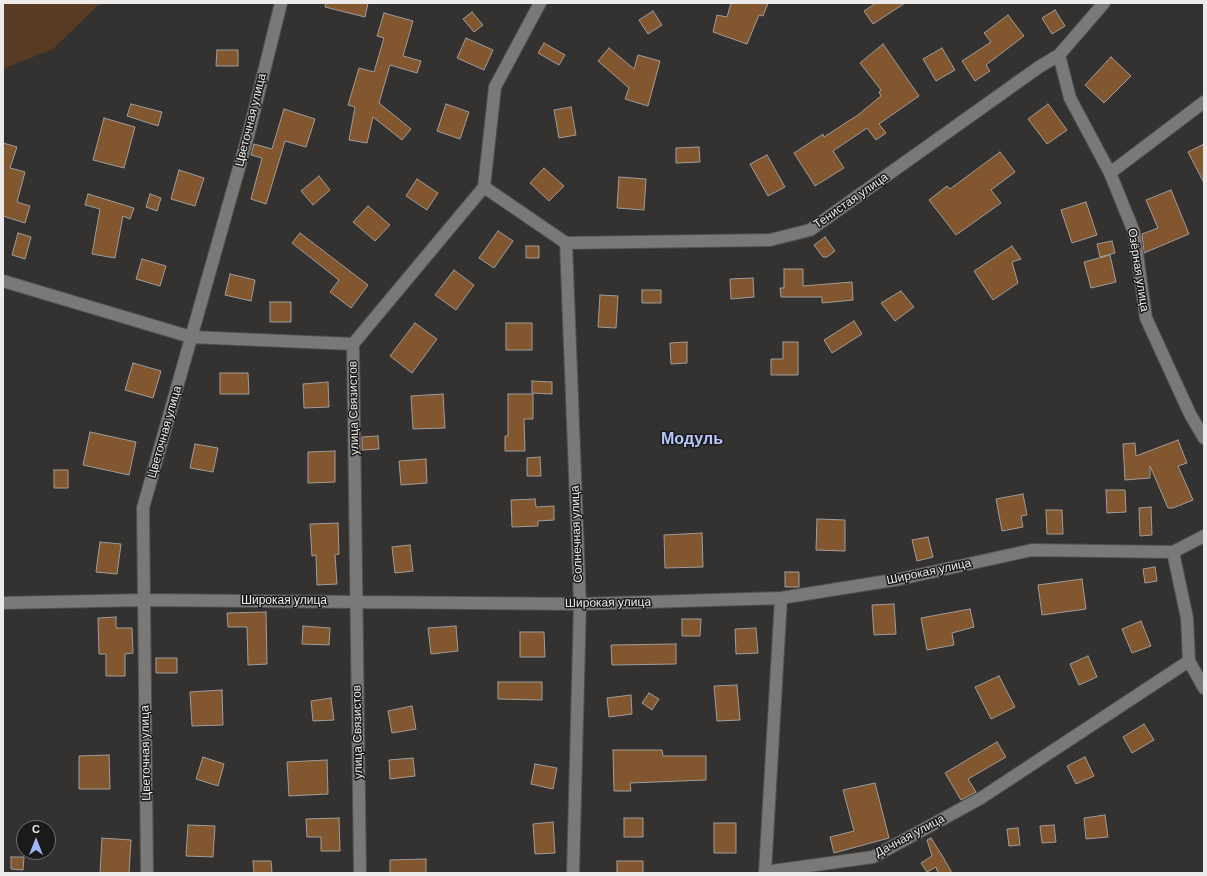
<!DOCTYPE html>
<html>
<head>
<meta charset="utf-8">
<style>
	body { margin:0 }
	#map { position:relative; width:1207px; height:876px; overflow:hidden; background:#343230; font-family:Helvetica,sans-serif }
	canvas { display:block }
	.frame { position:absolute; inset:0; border:4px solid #ecebea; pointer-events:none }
	.north { position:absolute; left:16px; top:820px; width:40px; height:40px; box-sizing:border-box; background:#1b1a19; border:1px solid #6f6e6d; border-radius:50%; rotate:0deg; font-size:11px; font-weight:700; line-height:16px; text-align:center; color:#ecebea }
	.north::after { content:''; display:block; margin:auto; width:14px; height:18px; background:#9eb4fd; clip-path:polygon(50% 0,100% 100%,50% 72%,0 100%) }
</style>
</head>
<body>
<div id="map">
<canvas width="1207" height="876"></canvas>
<div class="frame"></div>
<div class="north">С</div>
</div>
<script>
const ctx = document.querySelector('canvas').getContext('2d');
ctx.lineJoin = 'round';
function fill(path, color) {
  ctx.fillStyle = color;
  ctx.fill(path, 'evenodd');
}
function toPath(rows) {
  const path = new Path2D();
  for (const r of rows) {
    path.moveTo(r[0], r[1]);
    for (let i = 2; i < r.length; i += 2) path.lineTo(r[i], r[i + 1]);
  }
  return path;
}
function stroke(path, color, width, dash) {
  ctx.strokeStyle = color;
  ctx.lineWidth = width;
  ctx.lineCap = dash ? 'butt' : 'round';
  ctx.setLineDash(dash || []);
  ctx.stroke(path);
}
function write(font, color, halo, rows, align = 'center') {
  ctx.font = font + ' Helvetica,sans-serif';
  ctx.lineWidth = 3;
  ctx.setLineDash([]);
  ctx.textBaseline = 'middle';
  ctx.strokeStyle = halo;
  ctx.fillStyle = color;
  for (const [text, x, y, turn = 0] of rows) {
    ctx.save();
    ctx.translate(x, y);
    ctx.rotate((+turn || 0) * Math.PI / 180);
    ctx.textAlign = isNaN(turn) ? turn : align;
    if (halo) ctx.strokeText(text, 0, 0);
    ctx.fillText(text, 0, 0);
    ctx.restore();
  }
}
const green = toPath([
	[3,3,104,3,97,6,53,49,3,69]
]);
const building = toPath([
	[326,3,368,3,365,17,325,7,326,3],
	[731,3,768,3,763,16,759,15,747,44,713,32,717,15,727,17,731,3],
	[876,3,905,3,873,24,864,11,876,3],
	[1055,10,1065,26,1052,34,1042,18,1055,10],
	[653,11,662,25,648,34,639,20,653,11],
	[472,12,483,25,474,32,463,19,472,12],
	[384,13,413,21,403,56,421,61,417,73,390,65,379,103,411,129,402,140,373,117,367,143,349,140,355,107,348,105,359,68,374,72,384,38,377,36,384,13],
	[1008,15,1024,36,986,65,990,71,975,81,962,61,991,42,984,33,1008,15],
	[466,38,493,50,484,70,457,58,466,38],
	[544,43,565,55,559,65,538,53,544,43],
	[883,44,919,96,879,124,886,133,876,140,867,128,833,151,844,168,815,186,794,153,823,134,824,137,858,115,881,96,879,92,881,90,860,63,883,44],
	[609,48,634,69,638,55,660,61,648,106,625,99,629,88,598,61,609,48],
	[942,48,955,70,936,81,923,59,942,48],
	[217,50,238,50,238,66,216,66,217,50],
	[1111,57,1131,76,1104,103,1085,85,1111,57],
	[131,104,162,112,158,126,127,116,131,104],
	[446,104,469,112,460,139,437,131,446,104],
	[1048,104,1067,130,1047,144,1028,119,1048,104],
	[571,107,576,135,559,138,554,110,571,107],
	[284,109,315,119,306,147,285,141,266,204,251,199,262,158,251,155,254,144,272,149,284,109],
	[104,118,135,127,124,168,93,160,104,118],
	[3,143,17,147,10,168,25,172,17,202,30,206,25,223,3,216,3,143],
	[1204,144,1204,183,1188,152,1204,144],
	[699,147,700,162,676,163,676,148,699,147],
	[1000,152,1015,172,991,190,1001,203,956,235,929,200,947,186,950,189,1000,152],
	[767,155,785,187,768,196,750,164,767,155],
	[544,168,564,186,549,201,530,183,544,168],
	[179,170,204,178,195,206,171,199,179,170],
	[319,176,330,190,313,205,301,191,319,176],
	[619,177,646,179,644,210,617,208,619,177],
	[417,179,438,193,427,210,406,196,417,179],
	[1171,190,1189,234,1144,253,1142,234,1158,228,1146,200,1171,190],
	[88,194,134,208,130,219,123,216,115,258,92,254,100,209,85,205,88,194],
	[150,194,161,198,157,211,146,207,150,194],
	[1086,202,1097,235,1072,243,1061,210,1086,202],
	[368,206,390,225,375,241,353,222,368,206],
	[498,231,513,241,494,268,479,258,498,231],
	[18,233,31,237,25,259,12,255,18,233],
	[300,233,368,285,351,308,330,292,339,280,292,243,300,233],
	[825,237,835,251,827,257,823,257,814,245,825,237],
	[1112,241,1115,253,1100,257,1097,244,1112,241],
	[526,246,539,246,539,258,526,258,526,246],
	[1012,246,1021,259,1012,262,1018,283,993,300,974,271,1012,246],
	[1110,255,1116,282,1091,288,1084,262,1110,255],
	[142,259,166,266,160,286,136,279,142,259],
	[784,269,803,269,803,286,852,282,853,300,822,303,822,297,781,297,780,288,784,288,784,269],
	[454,270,474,285,456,310,435,295,454,270],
	[230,274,255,280,251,301,225,295,230,274],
	[753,278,754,297,731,299,730,279,753,278],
	[642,290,661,290,661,303,642,303,642,290],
	[901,291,914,307,895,321,881,303,901,291],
	[600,295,618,296,616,328,598,327,600,295],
	[270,302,291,302,291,322,270,322,270,302],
	[854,321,862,334,832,353,824,340,854,321],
	[415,323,437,339,412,373,390,356,415,323],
	[506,323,532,323,532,350,506,350,506,323],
	[687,342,687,363,671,364,670,343,687,342],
	[783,342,798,342,798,375,771,375,771,359,783,359,783,342],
	[133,363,161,371,153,398,125,390,133,363],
	[220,373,248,373,249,394,220,394,220,373],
	[532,381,552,382,552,394,532,393,532,381],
	[328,382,329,407,304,408,303,384,328,382],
	[443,394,445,428,413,429,411,396,443,394],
	[508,394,533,394,533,419,524,419,525,451,505,451,505,436,508,436,508,394],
	[90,432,136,442,129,475,83,465,90,432],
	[378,436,379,449,362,450,362,437,378,436],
	[1178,440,1187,463,1178,466,1193,500,1173,508,1168,508,1150,466,1150,478,1125,480,1123,444,1135,443,1136,456,1178,440],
	[195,444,218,448,213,472,190,468,195,444],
	[335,451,335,482,308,483,308,452,335,451],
	[540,457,541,476,527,476,527,458,540,457],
	[426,459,427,483,401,485,399,461,426,459],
	[54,470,68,470,68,488,54,488,54,470],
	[1106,490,1125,490,1126,512,1107,513,1106,490],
	[1023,494,1027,515,1021,516,1023,527,1002,531,996,499,1023,494],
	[535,499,536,507,554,506,554,520,538,521,538,526,512,527,511,500,535,499],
	[1151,507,1152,535,1140,536,1139,508,1151,507],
	[1046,510,1062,510,1063,534,1047,534,1046,510],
	[817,519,845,520,845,551,816,550,817,519],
	[338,523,339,554,335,555,337,584,317,585,316,555,312,556,310,524,338,523],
	[702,533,703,567,665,568,664,535,702,533],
	[928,537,933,557,917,561,912,540,928,537],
	[100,542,121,544,117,574,96,572,100,542],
	[410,545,413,571,395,573,392,547,410,545],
	[1155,567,1157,581,1145,583,1143,569,1155,567],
	[785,572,799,572,799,587,785,587,785,572],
	[1082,579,1086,609,1042,615,1038,585,1082,579],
	[894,604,896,634,874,635,872,605,894,604],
	[970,609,974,627,952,633,954,645,927,650,921,618,970,609],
	[266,612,267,664,248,665,247,627,228,627,227,613,266,612],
	[116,617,116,628,132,628,133,653,125,654,125,676,106,676,106,654,99,654,98,618,116,617],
	[682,619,701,619,700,636,682,636,682,619],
	[1141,621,1151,646,1132,653,1122,629,1141,621],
	[303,626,330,628,329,645,302,644,303,626],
	[456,626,458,651,431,654,428,628,456,626],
	[756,628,758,653,736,654,735,629,756,628],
	[520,632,544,632,545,657,520,657,520,632],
	[676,644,676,664,612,665,611,645,676,644],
	[1088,656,1097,677,1079,685,1070,664,1088,656],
	[156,658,177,658,177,673,156,673,156,658],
	[999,676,1015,707,991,719,975,687,999,676],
	[498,682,542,682,542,700,498,699,498,682],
	[737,685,740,720,717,721,714,686,737,685],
	[222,690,223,725,192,726,190,692,222,690],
	[649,693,659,699,652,710,642,703,649,693],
	[631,695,632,714,609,717,607,698,631,695],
	[331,698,334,720,313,721,311,701,331,698],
	[412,706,416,729,392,733,388,711,412,706],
	[1144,724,1154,740,1132,753,1123,737,1144,724],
	[997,742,1006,757,968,779,976,792,961,800,945,773,997,742],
	[613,750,662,750,663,756,706,756,706,780,630,783,631,791,614,791,613,750],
	[109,755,110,789,79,789,79,756,109,755],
	[203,757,224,764,218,786,196,779,203,757],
	[1085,757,1094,776,1076,784,1067,766,1085,757],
	[413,758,415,776,390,779,389,760,413,758],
	[327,760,328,794,289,796,287,762,327,760],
	[535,764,557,768,553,789,531,784,535,764],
	[875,783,889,838,834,853,830,837,854,831,843,790,875,783],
	[1105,815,1108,837,1086,839,1084,818,1105,815],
	[339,818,340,851,321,851,321,837,307,837,306,819,339,818],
	[624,818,643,818,643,837,624,837,624,818],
	[553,822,555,853,535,854,533,824,553,822],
	[714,823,736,823,736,853,714,853,714,823],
	[188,825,215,826,213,857,186,856,188,825],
	[1054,825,1056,842,1042,843,1040,826,1054,825],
	[1018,828,1020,845,1009,846,1007,829,1018,828],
	[102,838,131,840,129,873,100,873,102,838],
	[931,838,943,857,952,873,938,873,936,867,927,872,921,863,932,856,927,840,931,838],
	[11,857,24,857,23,870,11,869,11,857],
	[426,859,426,873,390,873,390,860,426,859],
	[253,861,271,861,272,873,254,873,253,861],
	[617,861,643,861,643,873,617,873,617,861]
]);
const minor = toPath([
	[1059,55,1070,98,1110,173,1134,232,1146,318,1190,414,1204,438],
	[1110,173,1204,102],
	[484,187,566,243,770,240,810,230,1039,67,1059,55,1104,3],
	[566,243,580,604,573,873],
	[3,281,191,337,353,344],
	[1173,552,1187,618,1189,661,1204,688],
	[781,598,765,872,873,857,981,798,1189,661],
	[3,603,144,600,580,604,781,598,900,579,1032,550,1173,552,1204,536],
	[147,873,143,508,248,136,281,3],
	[360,873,353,344,484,187,495,87,540,3]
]);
const streetNames = [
	["Цветочная улица",251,120,-76],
	["Тенистая улица",851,201,-35],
	["Озёрная улица",1138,270,81],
	["улица Связистов",354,408,-91],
	["Цветочная улица",165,432,-74],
	["Солнечная улица",577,534,-92],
	["Широкая улица",929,572,-12],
	["Широкая улица",284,601],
	["Широкая улица",608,603,-1],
	["улица Связистов",358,732,-91],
	["Цветочная улица",146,753,-91],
	["Дачная улица",910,836,-28]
];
const districtNames = [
	["Модуль",692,440]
];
fill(green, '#583b22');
fill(building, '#82562e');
stroke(building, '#a09d9b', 1);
stroke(minor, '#52504f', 14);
stroke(minor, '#7b7977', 12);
write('12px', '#ecebea', '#1b1a19', streetNames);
write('bold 16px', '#b6c8ff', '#1b1a19', districtNames);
</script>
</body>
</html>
